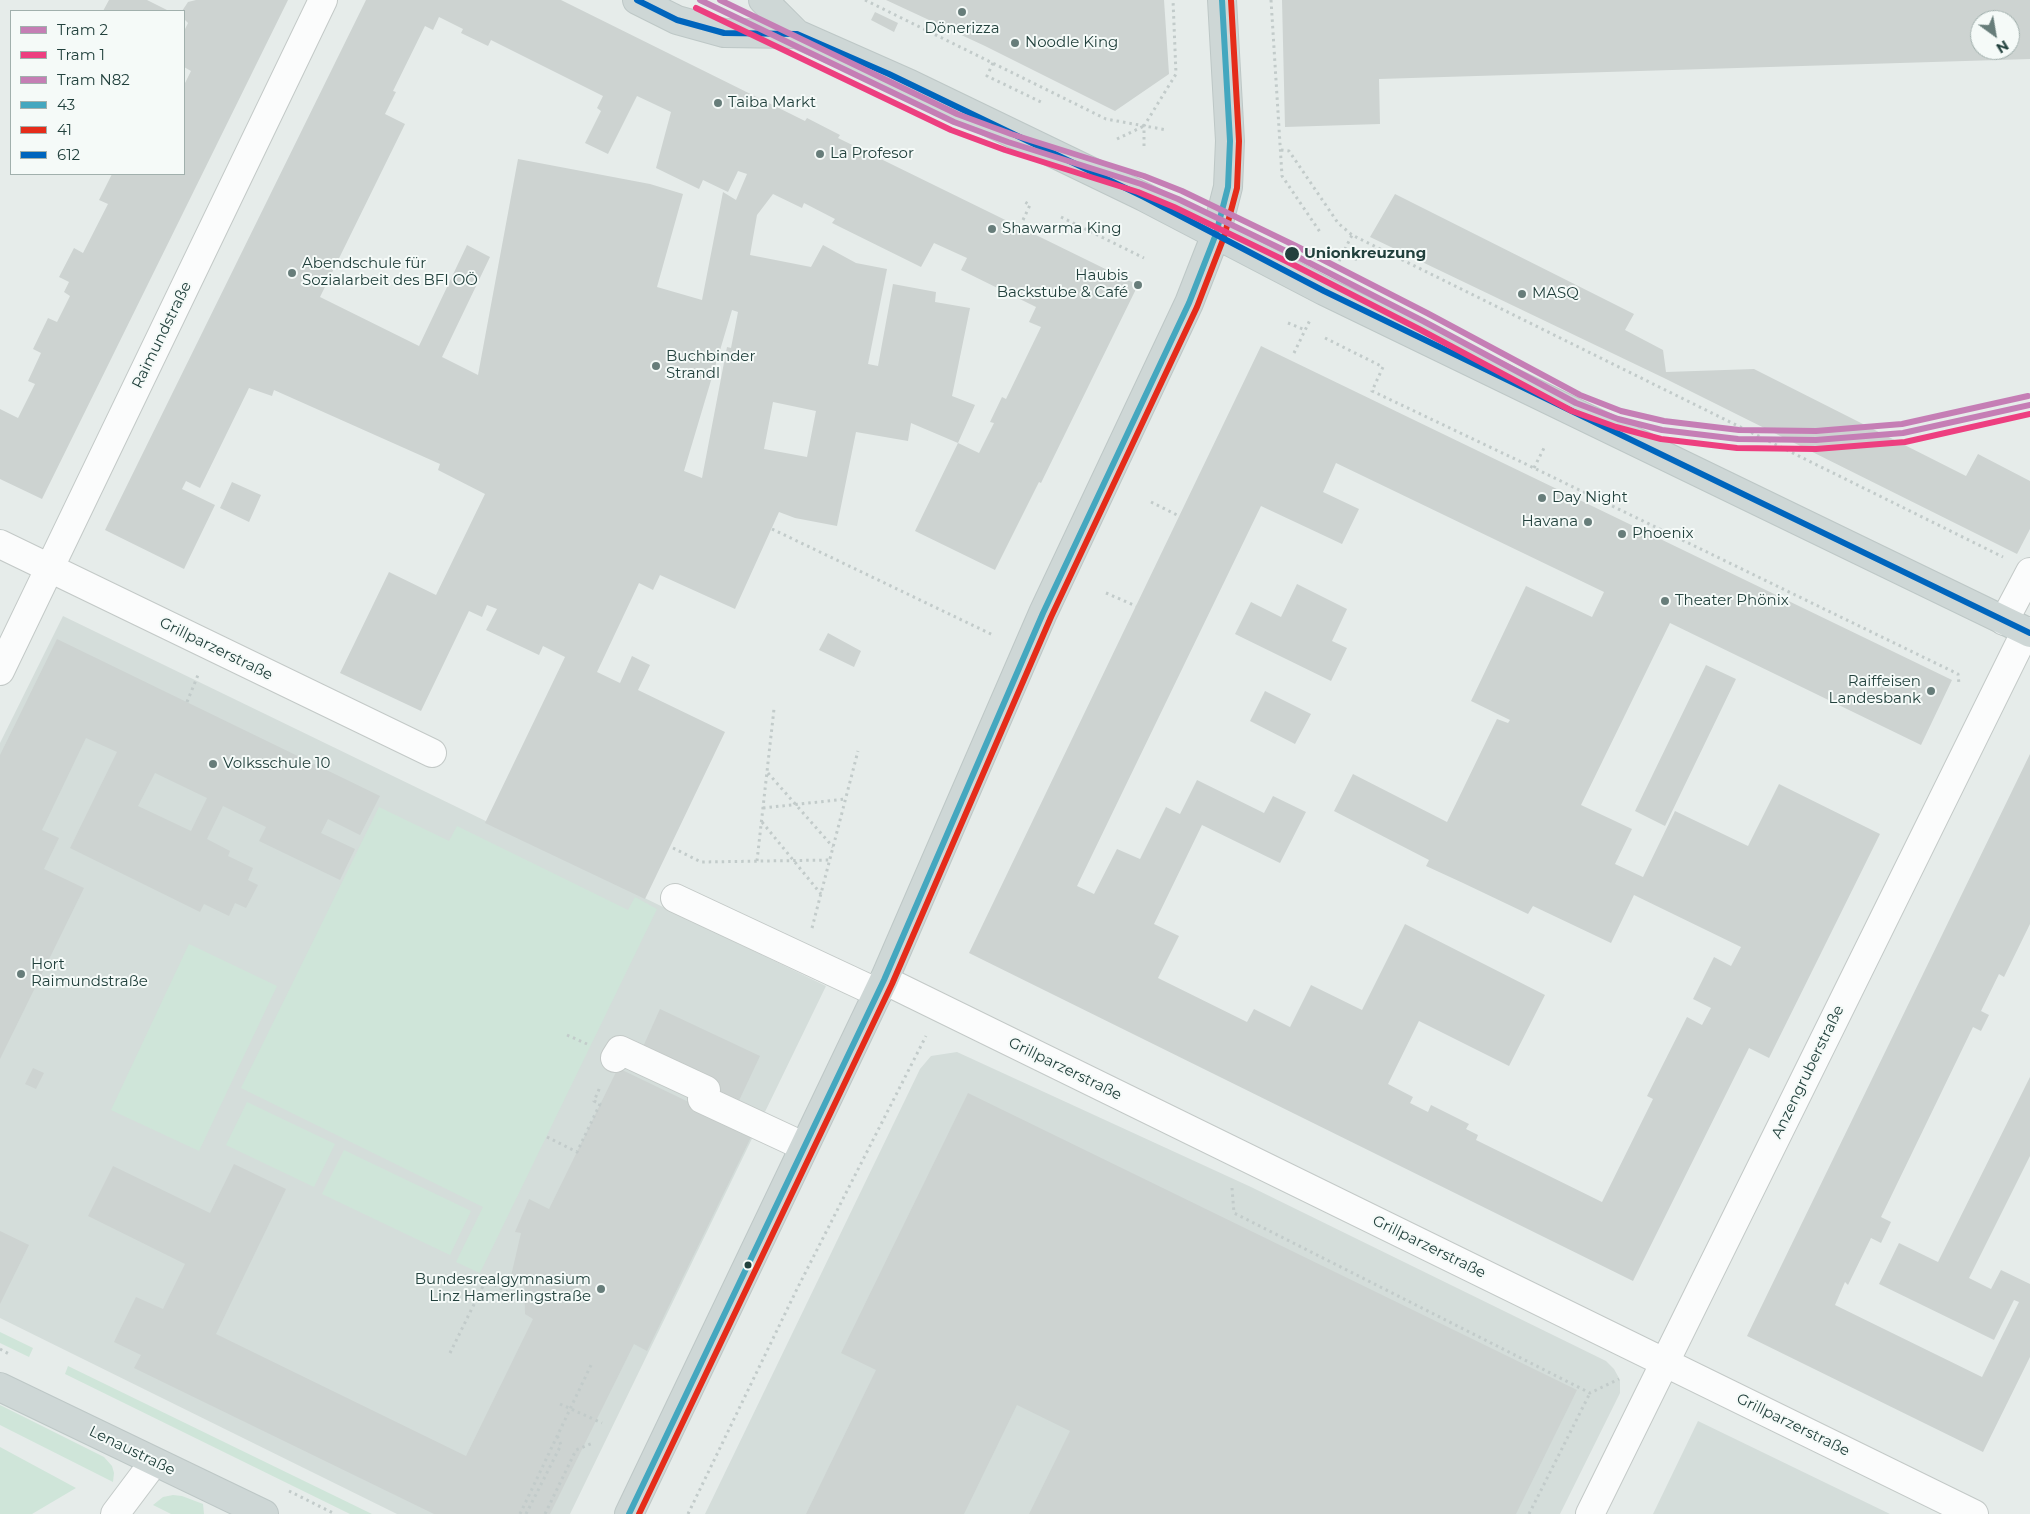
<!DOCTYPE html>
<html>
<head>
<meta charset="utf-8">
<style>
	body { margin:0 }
	#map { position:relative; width:2030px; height:1514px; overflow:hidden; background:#e6ecea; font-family:Montserrat,sans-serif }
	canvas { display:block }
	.legend { position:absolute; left:10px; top:10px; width:175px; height:165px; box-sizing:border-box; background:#f5faf8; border:1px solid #a1b0ad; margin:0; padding:6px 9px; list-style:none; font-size:15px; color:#22413d }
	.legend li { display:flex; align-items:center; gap:10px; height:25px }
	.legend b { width:25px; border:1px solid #a1b0ad }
	.north { position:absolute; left:1970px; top:10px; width:50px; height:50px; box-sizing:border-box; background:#f5faf8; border:1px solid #a1b0ad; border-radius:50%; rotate:148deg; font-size:14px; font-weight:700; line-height:20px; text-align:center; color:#22413d }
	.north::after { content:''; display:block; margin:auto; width:18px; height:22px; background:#677d7a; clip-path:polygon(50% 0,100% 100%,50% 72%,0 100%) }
</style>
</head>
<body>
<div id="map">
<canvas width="2030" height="1514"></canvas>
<ul class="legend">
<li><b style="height:6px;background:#c57eb5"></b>Tram 2</li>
<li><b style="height:6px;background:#ed3f80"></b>Tram 1</li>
<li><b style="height:6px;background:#c57eb5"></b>Tram N82</li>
<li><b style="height:6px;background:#44a7bf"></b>43</li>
<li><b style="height:6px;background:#e52c1a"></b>41</li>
<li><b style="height:6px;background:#0065bd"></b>612</li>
</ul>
<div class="north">N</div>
</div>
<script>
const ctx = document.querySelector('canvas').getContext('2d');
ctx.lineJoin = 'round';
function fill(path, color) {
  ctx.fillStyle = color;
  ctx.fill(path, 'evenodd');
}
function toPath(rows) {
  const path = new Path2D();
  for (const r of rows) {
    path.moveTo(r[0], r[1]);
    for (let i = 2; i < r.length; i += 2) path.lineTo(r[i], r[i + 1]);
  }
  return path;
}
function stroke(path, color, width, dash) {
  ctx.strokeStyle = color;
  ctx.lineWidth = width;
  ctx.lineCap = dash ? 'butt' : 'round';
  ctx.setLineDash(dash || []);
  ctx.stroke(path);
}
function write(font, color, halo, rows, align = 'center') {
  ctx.font = font + ' Montserrat,sans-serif';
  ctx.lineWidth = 4;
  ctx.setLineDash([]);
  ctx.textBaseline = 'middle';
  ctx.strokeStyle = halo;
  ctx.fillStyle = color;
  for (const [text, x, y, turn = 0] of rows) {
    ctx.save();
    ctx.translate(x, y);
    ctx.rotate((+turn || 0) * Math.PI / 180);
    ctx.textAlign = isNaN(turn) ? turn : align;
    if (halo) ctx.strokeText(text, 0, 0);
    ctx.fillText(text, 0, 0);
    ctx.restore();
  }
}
const built = toPath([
	[63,616,826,986,570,1514,397,1514,0,1318,0,743],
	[957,1052,1251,1187,1606,1361,1614,1369,1620,1380,1620,1393,1560,1514,705,1514,920,1069,931,1056],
	[1698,1421,1890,1514,1653,1514]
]);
const green = toPath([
	[379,807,449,841,457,826,628,910,635,897,657,909,480,1273,456,1262,483,1207,241,1088],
	[189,944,277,986,199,1151,111,1110],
	[247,1102,335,1144,314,1187,226,1145],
	[344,1150,471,1211,450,1255,322,1194],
	[0,1332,33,1348,29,1357,0,1343],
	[68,1366,372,1514,350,1514,65,1374],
	[0,1405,104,1457,112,1466,114,1473,113,1482,0,1425],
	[0,1447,76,1488,32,1514,0,1514],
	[173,1495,182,1496,203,1504,204,1514,171,1514,153,1505,163,1497]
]);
const building = toPath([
	[109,0,147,0,169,11,103,11],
	[196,0,288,0,42,499,0,479,0,409,18,418,35,384,28,381,41,353,33,349,48,318,57,322,70,296,64,292,69,282,59,277,74,248,83,253,108,204,99,200,112,174,184,174,184,85,191,71,184,67,184,31,188,23,184,19,184,11,182,11,188,2],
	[366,0,561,0,805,121,807,118,840,135,838,138,1138,285,1041,483,1039,482,995,570,915,531,958,443,979,453,994,423,990,422,1002,397,1006,399,1041,327,1029,322,1036,307,961,270,967,258,934,243,921,267,832,223,835,219,804,203,802,208,773,194,757,215,750,255,811,267,823,245,856,263,887,269,868,364,878,366,893,284,936,292,935,302,970,308,952,396,975,405,958,443,911,423,908,441,856,432,837,526,795,518,779,512,735,609,660,575,653,590,639,583,597,672,620,683,632,656,650,665,638,690,725,732,645,899,485,823,565,657,543,646,539,655,486,630,497,609,487,605,482,617,469,611,421,711,340,673,389,572,436,595,485,494,438,470,440,464,274,390,272,396,249,388,200,488,186,481,182,489,215,505,184,569,105,530],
	[439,17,463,29,461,33,488,46,491,40,603,96,597,108,601,111,585,143,608,154,637,96,671,112,656,168,699,189,703,180,728,192,738,171,747,174,736,200,723,192,702,300,657,287,683,194,650,184,518,159,478,375,442,357,490,257,467,245,419,346,320,297,405,124,385,114,396,92,393,91,425,26,433,30],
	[732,310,738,312,731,348,727,347,702,478,684,471],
	[773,402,816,411,807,457,764,449],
	[886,0,1164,0,1169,74,1115,111,985,46],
	[1282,0,2030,0,2030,59,1379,79,1380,124,1285,127],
	[1980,20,2010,20,2010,50,1980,50],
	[875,12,898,23,894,32,871,20],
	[1395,194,1634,314,1625,330,1663,350,1666,372,1754,369,1966,476,1978,454,2030,481,2030,529,2017,554,1664,378,1370,237],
	[1261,346,1952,680,1921,745,1670,623,1581,805,1632,829,1615,864,1643,877,1675,811,1748,846,1779,784,1880,834,1769,1058,1749,1048,1633,1281,969,953],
	[1336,463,1604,592,1592,617,1526,586,1471,701,1510,720,1508,723,1497,719,1447,822,1353,774,1334,811,1429,860,1426,866,1463,883,1528,914,1533,906,1611,943,1634,895,1741,947,1731,966,1714,957,1693,999,1711,1008,1702,1025,1687,1017,1647,1096,1653,1099,1602,1202,1476,1140,1478,1135,1466,1129,1469,1124,1431,1105,1428,1112,1410,1103,1413,1097,1388,1084,1419,1021,1509,1066,1545,995,1405,924,1362,1010,1311,985,1290,1027,1254,1009,1247,1022,1158,978,1179,936,1154,924,1202,825,1280,863,1306,812,1273,796,1264,813,1197,780,1180,814,1166,807,1140,859,1117,849,1094,894,1077,886,1261,506,1342,544,1359,509,1323,492],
	[232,482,261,495,249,522,220,508],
	[1297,584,1347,609,1332,641,1347,648,1331,681,1235,634,1251,602,1281,617],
	[828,633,861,651,854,667,819,650],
	[57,639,380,796,360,835,328,819,321,833,355,849,340,880,259,841,266,827,223,806,207,839,230,851,228,856,253,868,248,880,258,885,246,908,235,903,229,916,204,904,200,912,70,848,117,752,86,738,42,830,59,838,44,869,84,888,0,1059,0,755],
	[155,773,207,798,191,831,138,806],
	[1706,665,1736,679,1665,826,1635,811],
	[1265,691,1311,714,1295,744,1250,721],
	[2030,754,2030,924,2004,977,1999,974,1981,1011,1989,1015,1981,1031,1973,1027,1881,1217,1891,1222,1881,1243,1871,1238,1848,1285,1845,1282,1835,1305,1982,1377,2019,1302,2014,1300,1994,1340,1879,1284,1899,1243,1938,1262,2030,1077,2030,1156,1969,1278,1991,1289,2001,1270,2030,1284,2030,1357,1983,1452,1747,1336],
	[660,1009,760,1056,736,1107,710,1095,642,1049],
	[33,1068,44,1073,36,1089,25,1084],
	[618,1068,753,1133,647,1351,634,1344,550,1514,434,1514,134,1368,141,1355,114,1342,136,1297,163,1309,185,1264,88,1216,113,1166,210,1213,234,1164,286,1189,216,1334,466,1456,533,1319,525,1314,524,1275,511,1276,521,1233,515,1232,529,1199,549,1209],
	[968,1093,1577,1390,1516,1514,1029,1514,1070,1431,1017,1405,964,1514,806,1514,876,1370,841,1353],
	[0,1231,29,1245,0,1304]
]);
const path = toPath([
	[865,0,1106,119,1167,130],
	[1271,0,1282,176,1320,232],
	[993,63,987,76,1041,102],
	[1117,139,1144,126],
	[1144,146,1144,126,1176,74,1173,0],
	[1281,150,1289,151,1338,223,1352,235,2003,557],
	[1061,217,1144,258],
	[1023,220,1030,205,1025,202],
	[1343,253,1360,261],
	[1339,261,1352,235],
	[1288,323,1305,330],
	[1325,338,1383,367,1372,391,1534,468,1958,674,1959,684],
	[1294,353,1310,320],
	[1534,468,1545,446],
	[1151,502,1179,516],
	[772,529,993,635],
	[1106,593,1136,606],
	[187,702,198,675],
	[768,773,833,847],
	[763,808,846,799],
	[762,822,821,894],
	[673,848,701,862,830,860],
	[757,861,774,709],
	[812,928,858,751],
	[567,1035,587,1044],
	[547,1137,577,1152,600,1104,594,1101,600,1087],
	[1232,1188,1234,1213,1590,1393,1619,1379],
	[0,1349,9,1354],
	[450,1353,486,1280,525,1302],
	[560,1404,602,1423],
	[289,1491,335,1514],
	[520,1514,592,1363],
	[526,1514,561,1445,557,1435],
	[545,1514,576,1450,593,1443],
	[688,1514,797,1289,926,1036],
	[1529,1514,1590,1393]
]);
const minor = toPath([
	[0,544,432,753],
	[2004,621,2030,572],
	[0,671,323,0],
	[675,898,878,993],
	[884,980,1974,1514],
	[615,1058,620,1050,706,1090,702,1099,803,1146],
	[115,1514,154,1462],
	[1590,1514,2026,631]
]);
const major = toPath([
	[637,0,677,20,724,33,797,34],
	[763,0,797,34,910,84,1144,197,1324,291,2030,633],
	[0,1387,264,1514],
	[629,1514,884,980,1043,613,1189,303,1216,234,1228,187,1230,141,1222,0]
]);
const bus1 = toPath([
	[629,1514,884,980,1043,613,1189,303,1216,234,1228,187,1230,141,1222,0]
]);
const bus2 = toPath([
	[639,1514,892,984,1051,617,1197,307,1224,237,1237,188,1239,141,1231,0]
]);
const bus3 = toPath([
	[637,0,677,20,724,33,797,34,889,74,1144,197,1324,291,2030,633]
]);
const tram1 = toPath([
	[700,0,954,122,1008,142,1141,184,1178,199,1292,254,1423,321,1576,403,1618,419,1662,430,1738,439,1816,440,1903,433,2030,405]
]);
const tram2 = toPath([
	[696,8,951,130,1005,150,1138,192,1174,207,1288,262,1419,329,1572,411,1616,427,1661,439,1737,448,1816,449,1905,442,2030,414]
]);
const tram3 = toPath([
	[720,0,957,114,1011,134,1144,176,1182,191,1296,246,1427,313,1580,395,1621,411,1664,421,1739,430,1816,431,1902,424,2028,396]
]);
const markers = [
	[962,12,5,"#677d7a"],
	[1015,43,5,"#677d7a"],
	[718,103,5,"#677d7a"],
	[820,154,5,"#677d7a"],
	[992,229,5,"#677d7a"],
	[1292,254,8,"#22413d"],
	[292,273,5,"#677d7a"],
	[1138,285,5,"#677d7a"],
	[1522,294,5,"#677d7a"],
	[656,366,5,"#677d7a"],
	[1542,498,5,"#677d7a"],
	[1588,522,5,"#677d7a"],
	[1622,534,5,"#677d7a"],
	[1665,601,5,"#677d7a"],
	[1931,691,5,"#677d7a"],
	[213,764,5,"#677d7a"],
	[21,974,5,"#677d7a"],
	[748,1265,4.5,"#22413d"],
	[601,1289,5,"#677d7a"]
];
const poiNames = [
	["Dönerizza",962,29,"center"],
	["Noodle King",1025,43],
	["Taiba Markt",728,103],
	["La Profesor",830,154],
	["Shawarma King",1002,229],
	["Abendschule für",302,264],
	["Sozialarbeit des BFI OÖ",302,281],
	["Haubis",1128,276,"right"],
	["Backstube & Café",1128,293,"right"],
	["MASQ",1532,294],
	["Buchbinder",666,357],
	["Strandl",666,374],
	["Day Night",1552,498],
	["Havana",1578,522,"right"],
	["Phoenix",1632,534],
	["Theater Phönix",1675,601],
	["Raiffeisen",1921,682,"right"],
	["Landesbank",1921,699,"right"],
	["Volksschule 10",223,764],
	["Hort",31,965],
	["Raimundstraße",31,982],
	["Bundesrealgymnasium",591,1280,"right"],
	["Linz Hamerlingstraße",591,1297,"right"]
];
const stopNames = [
	["Unionkreuzung",1304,254]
];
const streetNames = [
	["Raimundstraße",162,335,-64],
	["Grillparzerstraße",216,649,26],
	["Grillparzerstraße",1065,1069,26],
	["Anzengruberstraße",1808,1072,-64],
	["Grillparzerstraße",1429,1247,26],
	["Grillparzerstraße",1793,1425,26],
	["Lenaustraße",132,1451,26]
];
fill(built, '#d4ddda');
fill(green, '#cfe5d9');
fill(building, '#cdd3d1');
stroke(minor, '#c3c9c7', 30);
stroke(major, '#bdc7c6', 30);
stroke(path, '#c2cbca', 3, [2.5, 4]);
stroke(minor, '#fbfcfc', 28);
stroke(major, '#ced7d6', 28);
stroke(bus1, '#44a7bf', 6);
stroke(bus2, '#e52c1a', 6);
stroke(bus3, '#0065bd', 6);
stroke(tram1, '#c57eb5', 6);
stroke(tram2, '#ed3f80', 6);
stroke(tram3, '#c57eb5', 6);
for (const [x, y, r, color] of markers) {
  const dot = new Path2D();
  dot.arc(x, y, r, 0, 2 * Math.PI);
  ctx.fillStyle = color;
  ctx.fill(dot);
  stroke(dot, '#f5faf8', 2);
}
write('15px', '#22413d', '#f5faf8', poiNames, 'left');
write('bold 15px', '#22413d', '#f5faf8', stopNames, 'left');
write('15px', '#22413d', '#f5faf8', streetNames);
</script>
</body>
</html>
